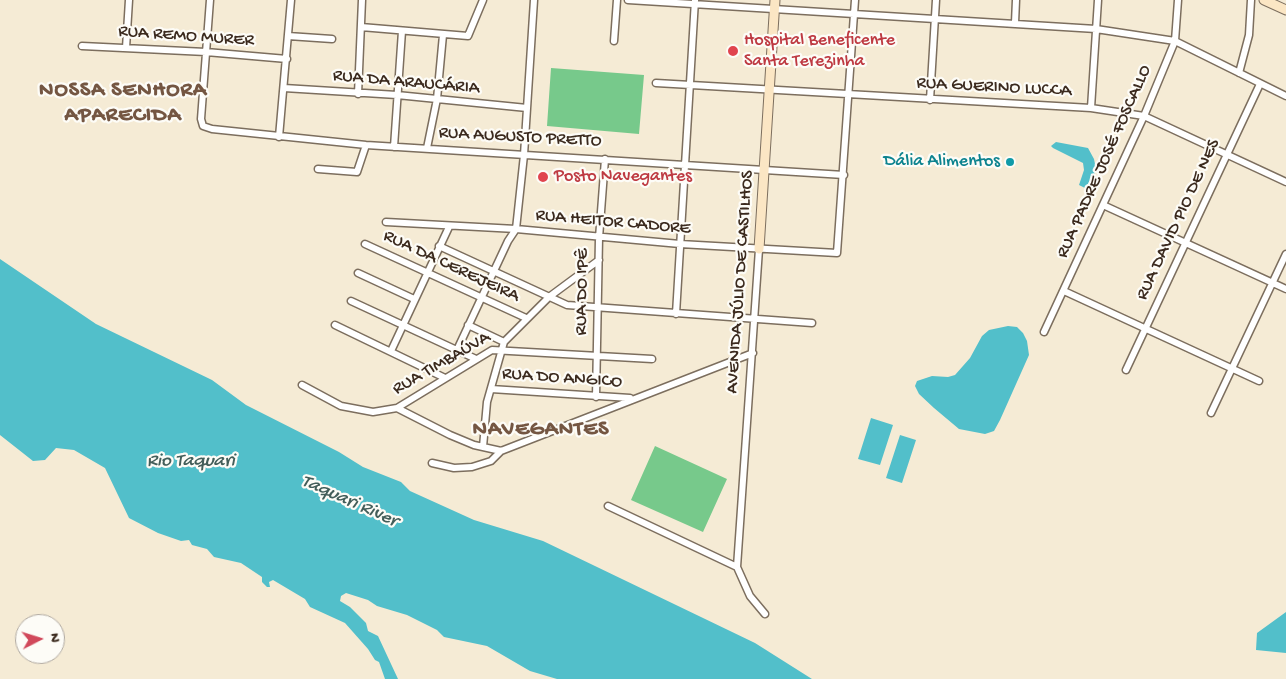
<!DOCTYPE html>
<html>
<head>
<meta charset="utf-8">
<style>
	body { margin:0 }
	#map { position:relative; width:1286px; height:679px; overflow:hidden; background:#f5ebd5; font-family:"Gochi Hand",sans-serif }
	canvas { display:block }
	.north { position:absolute; left:15px; top:614px; width:50px; height:50px; box-sizing:border-box; background:#fdfcf7; border:1px solid #afa8a0; border-radius:50%; rotate:85deg; font-size:14px; font-weight:700; line-height:20px; text-align:center; color:#3b2a1e }
	.north::after { content:''; display:block; margin:auto; width:18px; height:22px; background:#d1495b; clip-path:polygon(50% 0,100% 100%,50% 72%,0 100%) }
</style>
</head>
<body>
<div id="map">
<canvas width="1286" height="679"></canvas>
<div class="north">N</div>
</div>
<script>
const ctx = document.querySelector('canvas').getContext('2d');
ctx.lineJoin = 'round';
function fill(path, color) {
  ctx.fillStyle = color;
  ctx.fill(path, 'evenodd');
}
function toPath(rows) {
  const path = new Path2D();
  for (const r of rows) {
    path.moveTo(r[0], r[1]);
    for (let i = 2; i < r.length; i += 2) path.lineTo(r[i], r[i + 1]);
  }
  return path;
}
function stroke(path, color, width, dash) {
  ctx.strokeStyle = color;
  ctx.lineWidth = width;
  ctx.lineCap = dash ? 'butt' : 'round';
  ctx.setLineDash(dash || []);
  ctx.stroke(path);
}
function write(font, color, halo, rows, align = 'center') {
  ctx.font = font + ' "Gochi Hand",sans-serif';
  ctx.lineWidth = 4.5;
  ctx.setLineDash([]);
  ctx.textBaseline = 'middle';
  ctx.strokeStyle = halo;
  ctx.fillStyle = color;
  for (const [text, x, y, turn = 0] of rows) {
    ctx.save();
    ctx.translate(x, y);
    ctx.rotate((+turn || 0) * Math.PI / 180);
    ctx.textAlign = isNaN(turn) ? turn : align;
    if (halo) ctx.strokeText(text, 0, 0);
    ctx.fillText(text, 0, 0);
    ctx.restore();
  }
}
const green = toPath([
	[551,68,644,75,639,134,547,126],
	[655,446,727,479,703,532,631,500]
]);
const water = toPath([
	[1056,142,1088,148,1094,159,1096,169,1089,190,1079,185,1084,170,1083,163,1053,148,1051,146],
	[0,259,96,324,212,380,246,405,339,452,363,467,401,482,410,491,474,520,543,541,755,643,812,679,557,679,530,671,487,646,444,637,437,630,407,615,377,606,368,600,346,593,341,596,340,601,350,607,366,623,368,631,378,636,398,679,385,679,379,662,375,660,368,649,345,623,310,607,305,599,273,580,269,582,270,587,267,587,262,582,262,577,241,563,214,557,207,549,192,545,189,540,181,541,158,533,129,518,105,468,74,450,56,448,45,460,33,461,0,435],
	[1008,326,1017,327,1023,333,1027,341,1029,355,1000,420,994,431,985,434,959,429,934,408,919,394,915,386,917,381,932,376,948,377,955,375,970,358,982,336,989,330],
	[871,418,893,425,880,465,858,459],
	[900,435,916,440,902,483,886,478],
	[1286,612,1286,653,1256,650,1257,633]
]);
const street = toPath([
	[210,0,201,119,203,126,212,129,366,145,844,175],
	[628,0,1096,29,1175,41,1286,96],
	[1015,23,1016,0],
	[361,27,468,36,483,0],
	[288,36,332,39],
	[614,41,617,0],
	[82,46,206,52,287,59],
	[126,48,129,0],
	[1239,73,1249,35,1251,0],
	[656,83,1091,108,1144,116,1286,182],
	[284,88,397,95,527,108],
	[358,94,362,0],
	[930,100,936,0],
	[1091,108,1098,0],
	[279,137,291,0],
	[394,147,402,31],
	[427,148,437,99,443,35],
	[318,169,357,172,366,145],
	[1103,205,1286,289],
	[386,222,516,229,680,244,837,253,855,0],
	[365,244,526,318],
	[439,246,567,305,812,323],
	[759,249,737,567,750,596,765,614],
	[358,273,414,299],
	[1064,291,1259,381],
	[351,301,476,359],
	[676,314,695,0],
	[335,325,445,378],
	[468,325,504,342],
	[1044,332,1144,116,1175,41,1178,0],
	[457,350,508,241,516,229,524,155,534,0],
	[391,351,449,227],
	[1126,370,1260,84],
	[302,385,341,406,373,412,397,408,492,350,652,359],
	[491,389,630,398],
	[596,397,599,238,605,159],
	[397,408,450,435,474,445,501,451,753,353],
	[1211,413,1286,254],
	[483,447,487,402,504,342,549,297,599,260],
	[432,463,454,468,472,467,491,461,501,451],
	[608,506,737,567]
]);
const secondary = toPath([
	[1264,0,1286,10],
	[759,249,775,0]
]);
const markers = [
	[733,51,6,"#e0444e"],
	[1010,162,5,"#0f9aa8"],
	[543,177,6,"#e0444e"]
];
const streetNames = [
	["RUA REMO MURER",186,37,4],
	["RUA DA ARAUCÁRIA",406,83,5],
	["RUA GUERINO LUCCA",994,88,3],
	["RUA AUGUSTO PRETTO",520,138,3],
	["RUA PADRE JOSÉ FOSCALLO",1105,162,-66],
	["RUA DAVID PIO DE NES",1179,220,-65],
	["RUA HEITOR CADORE",613,223,5],
	["RUA DA CEREJEIRA",451,267,25],
	["AVENIDA JÚLIO DE CASTILHOS",741,282,-86],
	["RUA DO IPÊ",583,292,-89],
	["RUA TIMBAÚVA",442,364,-30],
	["RUA DO ANGICO",562,379,4]
];
const healthNames = [
	["Hospital Beneficente",744,41],
	["Santa Terezinha",744,62],
	["Posto Navegantes",554,177]
];
const cultureNames = [
	["Dália Alimentos",1000,162]
];
const waterNames = [
	["Rio Taquari",191,462],
	["Taquari River",349,502,24]
];
const districtNames = [
	["NOSSA SENHORA",123,92],
	["APARECIDA",123,117],
	["NAVEGANTES",541,431]
];
fill(green, '#77c98b');
fill(water, '#52bfca');
stroke(street, '#7c6e5e', 9);
stroke(secondary, '#7c6e5e', 11);
stroke(street, '#fff', 6);
stroke(secondary, '#fbe6c4', 9);
for (const [x, y, r, color] of markers) {
  const dot = new Path2D();
  dot.arc(x, y, r, 0, 2 * Math.PI);
  ctx.fillStyle = color;
  ctx.fill(dot);
  stroke(dot, '#fdfcf7', 2);
}
write('18px', '#3b2a1e', '#fdfcf7', streetNames);
write('18px', '#be3a42', '#fdfcf7', healthNames, 'left');
write('18px', '#0d838f', '#fdfcf7', cultureNames, 'right');
write('italic 19px', '#435e5a', '#fdfcf7', waterNames);
ctx.letterSpacing = '1px';
write('bold 22px', '#745642', '#fdfcf7', districtNames);
ctx.letterSpacing = '0px';
</script>
</body>
</html>
